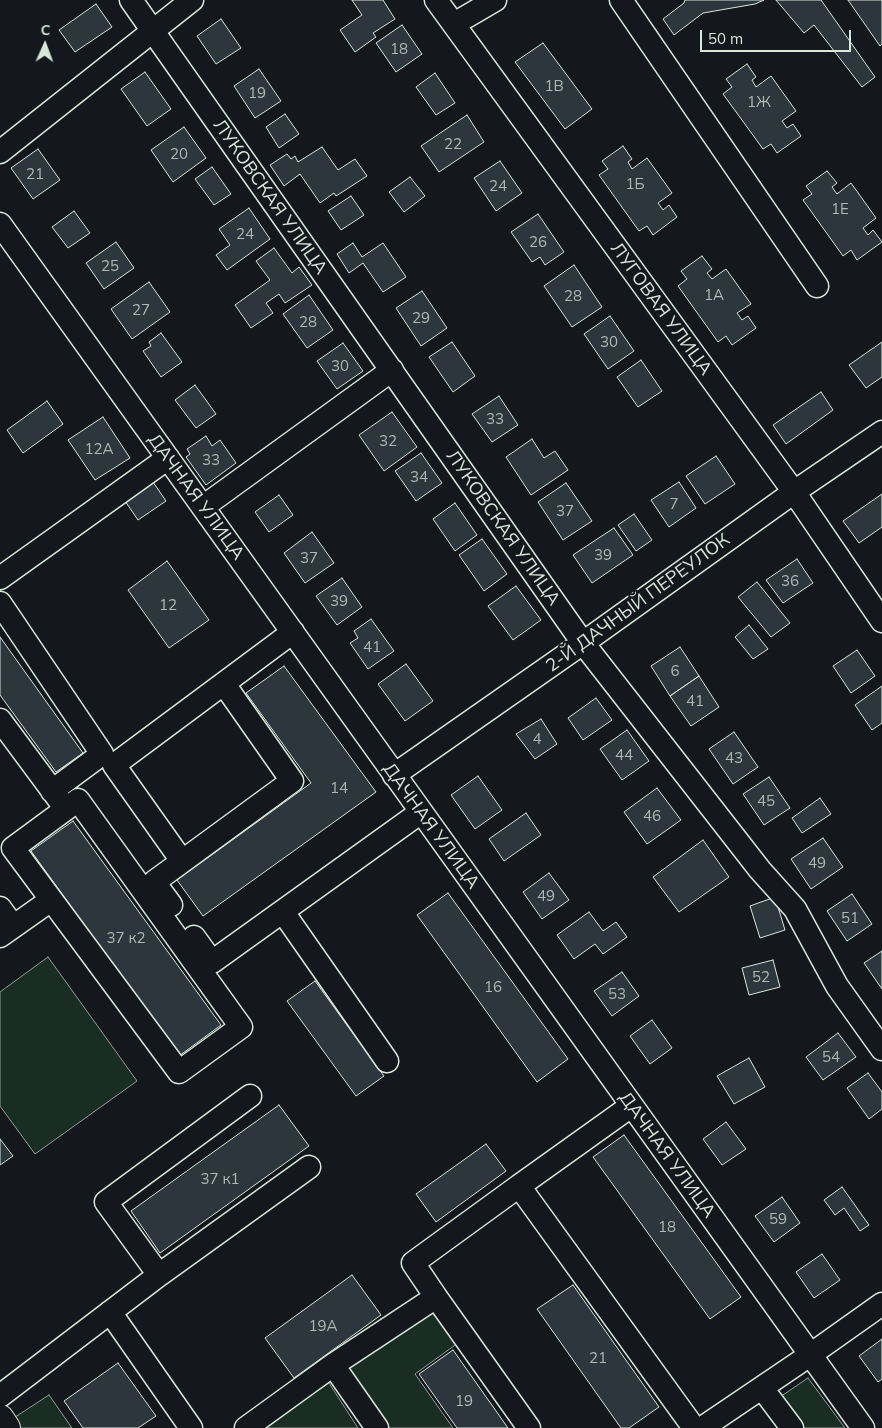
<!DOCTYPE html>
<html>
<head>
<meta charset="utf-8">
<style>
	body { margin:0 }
	#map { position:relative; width:882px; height:1428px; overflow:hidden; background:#14181c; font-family:Mulish,sans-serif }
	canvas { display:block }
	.north { position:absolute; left:20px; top:20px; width:50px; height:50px; -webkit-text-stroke:4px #14181c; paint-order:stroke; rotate:2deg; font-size:14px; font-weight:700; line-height:20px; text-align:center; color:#d8e6dc }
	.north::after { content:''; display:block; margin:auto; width:18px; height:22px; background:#d8e6dc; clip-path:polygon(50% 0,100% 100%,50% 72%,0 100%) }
	.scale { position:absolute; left:700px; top:30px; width:151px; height:22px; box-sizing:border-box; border:2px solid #d8e6dc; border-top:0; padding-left:6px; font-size:15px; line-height:18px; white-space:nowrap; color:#d8e6dc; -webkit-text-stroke:4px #14181c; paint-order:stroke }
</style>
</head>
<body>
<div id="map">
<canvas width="882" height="1428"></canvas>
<div class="north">С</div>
<div class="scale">50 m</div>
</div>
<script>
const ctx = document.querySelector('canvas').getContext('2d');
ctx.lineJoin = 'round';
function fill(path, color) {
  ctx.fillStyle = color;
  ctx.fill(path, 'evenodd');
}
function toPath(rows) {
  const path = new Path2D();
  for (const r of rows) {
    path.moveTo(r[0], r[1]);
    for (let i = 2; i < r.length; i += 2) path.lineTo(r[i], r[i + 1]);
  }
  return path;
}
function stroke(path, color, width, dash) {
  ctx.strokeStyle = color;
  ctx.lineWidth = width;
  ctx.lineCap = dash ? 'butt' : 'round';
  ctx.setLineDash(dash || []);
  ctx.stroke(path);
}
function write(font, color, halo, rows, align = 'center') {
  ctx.font = font + ' Mulish,sans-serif';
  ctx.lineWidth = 4;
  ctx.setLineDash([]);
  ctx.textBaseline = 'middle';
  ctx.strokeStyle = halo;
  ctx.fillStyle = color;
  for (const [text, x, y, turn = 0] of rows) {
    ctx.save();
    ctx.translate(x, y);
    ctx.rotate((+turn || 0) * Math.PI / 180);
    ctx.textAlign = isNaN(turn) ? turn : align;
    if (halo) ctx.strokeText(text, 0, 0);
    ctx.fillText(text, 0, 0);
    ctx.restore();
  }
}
const green = toPath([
	[48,957,137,1081,35,1154,0,1106,0,992,48,957],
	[432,1307,458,1343,415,1374,453,1428,389,1428,346,1368,432,1307],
	[808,1378,845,1428,803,1428,780,1397,808,1378],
	[329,1383,358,1428,263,1428,329,1383],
	[49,1395,72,1428,14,1428,9,1421,49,1395]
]);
const building = toPath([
	[352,0,383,0,395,19,373,33,376,37,355,52,340,30,362,15,352,0],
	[685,0,764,0,755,4,703,13,674,35,663,19,684,3,685,0],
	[776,0,821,0,875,77,862,87,814,25,804,33,776,0],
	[848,0,882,0,882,44,880,46,848,0],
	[96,4,112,27,75,52,59,30,96,4],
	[221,19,241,48,216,64,197,36,221,19],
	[402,25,422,54,396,72,376,43,402,25],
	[543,43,592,109,565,129,515,62,543,43],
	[747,64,756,77,752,80,756,87,771,76,796,111,782,121,787,128,793,124,801,136,777,153,771,144,763,149,723,94,732,87,726,79,747,64],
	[259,69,281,101,255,118,234,86,259,69],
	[145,72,171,109,147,126,121,89,145,72],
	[435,73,455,103,436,115,416,87,435,73],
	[285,114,299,134,279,148,266,127,285,114],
	[467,115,484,142,439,172,421,146,467,115],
	[184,127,206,158,173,182,151,150,184,127],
	[623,146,632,159,628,162,632,169,647,158,672,193,658,203,663,210,669,205,677,217,653,235,647,226,639,231,599,175,608,169,602,161,623,146],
	[322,147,338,170,355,159,367,176,336,196,334,193,320,203,300,174,284,186,270,165,287,154,291,159,295,156,298,162,322,147],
	[38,149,60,180,33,199,11,168,38,149],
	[500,161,522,193,496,211,474,178,500,161],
	[212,167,231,194,214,205,195,179,212,167],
	[827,171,837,183,832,187,837,194,851,183,876,218,863,228,868,235,873,230,882,242,857,260,851,250,843,256,803,200,812,194,806,186,827,171],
	[410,177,425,196,404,212,389,192,410,177],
	[351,196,364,215,341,230,328,211,351,196],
	[249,208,270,239,227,270,216,255,230,245,219,229,249,208],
	[74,211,90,233,68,248,52,227,74,211],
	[538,214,564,252,545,265,540,257,532,262,511,232,538,214],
	[116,242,134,268,104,289,86,263,116,242],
	[353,243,362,257,383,243,406,277,383,292,363,263,349,273,337,254,353,243],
	[274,248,292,273,299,267,312,285,285,303,279,294,266,303,273,313,251,328,235,305,270,280,256,261,274,248],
	[702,256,712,269,707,273,712,279,726,269,751,304,737,313,742,320,748,316,756,328,732,345,726,336,718,342,678,286,687,279,681,271,702,256],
	[574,265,602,307,572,327,544,286,574,265],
	[149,282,170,312,132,339,111,309,149,282],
	[422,291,447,328,421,346,396,308,422,291],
	[309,295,333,330,307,348,283,314,309,295],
	[610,316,634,351,608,369,584,334,610,316],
	[161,333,182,362,161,377,143,351,151,346,149,342,161,333],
	[452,342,475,376,453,392,429,357,452,342],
	[882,342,882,377,866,388,849,365,882,342],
	[343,343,363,371,337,389,317,361,343,343],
	[641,360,662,391,638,407,617,377,641,360],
	[195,385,216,414,196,428,175,400,195,385],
	[821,392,833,410,786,444,773,425,821,392],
	[499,396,518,425,492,442,472,414,499,396],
	[47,401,63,424,23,453,7,430,47,401],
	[392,412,417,447,384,471,359,435,392,412],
	[103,417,130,458,95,480,68,440,103,417],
	[206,436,212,446,220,440,236,463,206,485,186,457,190,454,187,449,206,436],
	[532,439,544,458,555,451,568,470,531,495,506,457,532,439],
	[421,453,442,483,416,501,395,471,421,453],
	[716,456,735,484,705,504,686,476,716,456],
	[153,482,166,501,138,520,125,501,153,482],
	[679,482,696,508,669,527,651,500,679,482],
	[566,483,592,521,563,540,538,502,566,483],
	[882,494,882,527,859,543,843,521,882,494],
	[279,495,293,515,269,532,255,512,279,495],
	[455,503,477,535,455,551,433,519,455,503],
	[634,514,652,540,636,551,618,525,634,514],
	[614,528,633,555,592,583,573,555,614,528],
	[312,532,334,563,305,583,284,553,312,532],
	[482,539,507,574,484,591,459,555,482,539],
	[797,559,813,583,783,603,766,580,797,559],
	[167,561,209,620,169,648,128,590,167,561],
	[342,578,362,607,337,625,316,596,342,578],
	[757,582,790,623,771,637,738,597,757,582],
	[516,586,541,620,513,640,488,606,516,586],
	[371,619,394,651,368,669,350,643,358,638,354,631,371,619],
	[749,625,768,649,753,659,735,637,749,625],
	[0,637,83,753,56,772,0,695,0,637],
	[680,647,699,676,670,696,651,666,680,647],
	[857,650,875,676,851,693,833,666,857,650],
	[406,664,433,701,405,721,378,684,406,664],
	[284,666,376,792,203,916,177,880,311,783,246,693,284,666],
	[699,676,719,707,691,726,670,696,699,676],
	[882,686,882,723,872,730,855,705,882,686],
	[596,698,612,720,583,740,568,718,596,698],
	[541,719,557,744,535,759,516,734,541,719],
	[627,730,649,761,622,780,600,749,627,730],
	[734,732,758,767,733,784,709,749,734,732],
	[478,776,502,810,475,829,451,795,478,776],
	[769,777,790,808,764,825,743,794,769,777],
	[657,788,681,820,647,844,624,812,657,788],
	[820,798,831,814,802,833,792,818,820,798],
	[526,813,541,835,504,861,489,839,526,813],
	[73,821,221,1025,179,1056,31,851,73,821],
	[823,838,843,867,811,889,791,859,823,838],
	[703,840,729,877,679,912,653,877,703,840],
	[549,873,569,900,542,919,523,892,549,873],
	[448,893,568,1059,537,1082,417,915,448,893],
	[852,894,872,924,847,941,827,911,852,894],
	[775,897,785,930,760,938,750,906,775,897],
	[589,912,603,931,616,922,627,937,603,954,595,944,574,959,557,935,589,912],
	[882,951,882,989,864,963,882,951],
	[773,960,780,987,749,995,742,968,773,960],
	[622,972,639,996,612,1016,594,991,622,972],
	[315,981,384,1076,356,1096,287,1001,315,981],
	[652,1020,672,1048,650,1064,630,1036,652,1020],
	[838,1033,856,1057,823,1080,806,1057,838,1033],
	[749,1058,765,1087,734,1104,717,1076,749,1058],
	[868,1073,882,1092,882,1109,869,1119,847,1088,868,1073],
	[279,1105,309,1146,160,1253,131,1211,279,1105],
	[726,1122,746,1149,722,1165,703,1139,726,1122],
	[624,1135,741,1297,710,1319,593,1157,624,1135],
	[0,1139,13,1156,0,1165,0,1139],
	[486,1144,506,1171,436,1222,416,1194,486,1144],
	[842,1187,869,1225,860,1231,844,1208,835,1215,824,1200,842,1187],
	[782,1197,800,1223,774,1242,755,1216,782,1197],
	[822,1254,840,1280,814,1298,796,1272,822,1254],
	[352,1275,381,1315,294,1378,265,1338,352,1275],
	[573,1285,659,1407,629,1428,621,1428,537,1309,573,1285],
	[882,1339,882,1379,878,1382,859,1356,882,1339],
	[453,1350,508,1428,457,1428,419,1374,453,1350],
	[118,1363,156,1416,138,1428,83,1428,64,1401,118,1363]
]);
const minor = toPath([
	[131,0,583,643,760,870,795,909,837,986,882,1049],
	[436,0,794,492,882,621],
	[621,0,817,286],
	[454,24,495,0],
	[0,152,192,0],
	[0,224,863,1428],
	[203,507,392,370],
	[0,578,168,458],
	[0,603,102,754,52,791],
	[0,720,66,809,13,848,179,1072,241,1027,78,800,66,809],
	[394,775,583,643,794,492,882,432],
	[182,861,114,765,293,632],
	[171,905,154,882,292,781,224,684],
	[0,908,13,926],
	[283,912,387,1061],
	[0,936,51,900],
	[194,937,212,962,421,812],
	[519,1186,631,1106],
	[159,1275,106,1202,250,1096],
	[110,1312,191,1428],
	[333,1365,377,1428],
	[762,1388,792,1428],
	[0,1396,159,1275,309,1167],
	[246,1428,333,1365,436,1297],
	[529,1428,436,1297,413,1263,519,1186,694,1428],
	[702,1428,810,1355,882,1304]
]);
const major = toPath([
	[0,1419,6,1428]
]);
const numberNames = [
	["18",399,49],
	["1В",554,86],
	["19",257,93],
	["1Ж",759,102],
	["22",453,144],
	["20",179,154],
	["21",35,174],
	["1Б",635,184],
	["24",498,186],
	["1Е",840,209],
	["24",245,234],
	["26",538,242],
	["25",110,266],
	["1А",714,295],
	["28",573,296],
	["27",141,310],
	["29",421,318],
	["28",308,322],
	["30",609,342],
	["30",340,366],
	["33",495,419],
	["32",388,441],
	["12А",99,449],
	["33",211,460],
	["34",419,477],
	["7",674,504],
	["37",565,511],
	["39",603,555],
	["37",309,558],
	["36",790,581],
	["39",339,601],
	["12",168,605],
	["41",372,647],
	["6",675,671],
	["41",695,701],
	["4",537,739],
	["44",624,755],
	["43",734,758],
	["14",339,788],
	["45",766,801],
	["46",652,816],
	["49",817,863],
	["49",546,896],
	["51",850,918],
	["37 к2",126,938],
	["52",761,977],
	["16",493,987],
	["53",617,994],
	["54",831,1057],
	["37 к1",220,1179],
	["59",778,1219],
	["18",667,1227],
	["19А",323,1326],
	["21",598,1358],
	["19",464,1401]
];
const streetNames = [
	["ЛУКОВСКАЯ УЛИЦА",270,197,55],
	["ЛУГОВАЯ УЛИЦА",661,309,54],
	["ДАЧНАЯ УЛИЦА",196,497,54],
	["ЛУКОВСКАЯ УЛИЦА",503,528,55],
	["2-Й ДАЧНЫЙ ПЕРЕУЛОК",638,603,-36],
	["ДАЧНАЯ УЛИЦА",431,826,54],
	["ДАЧНАЯ УЛИЦА",667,1155,54]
];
fill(green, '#1a2d24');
stroke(green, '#939e99', 1);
fill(building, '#2c363c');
stroke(building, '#d8e6dc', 1);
stroke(minor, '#d8e6dc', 25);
stroke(major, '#d8e6dc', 30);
stroke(minor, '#14181c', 22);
stroke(major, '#14181c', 28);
write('15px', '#adbab4', null, numberNames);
write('18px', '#d8e6dc', '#14181c', streetNames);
</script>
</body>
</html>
